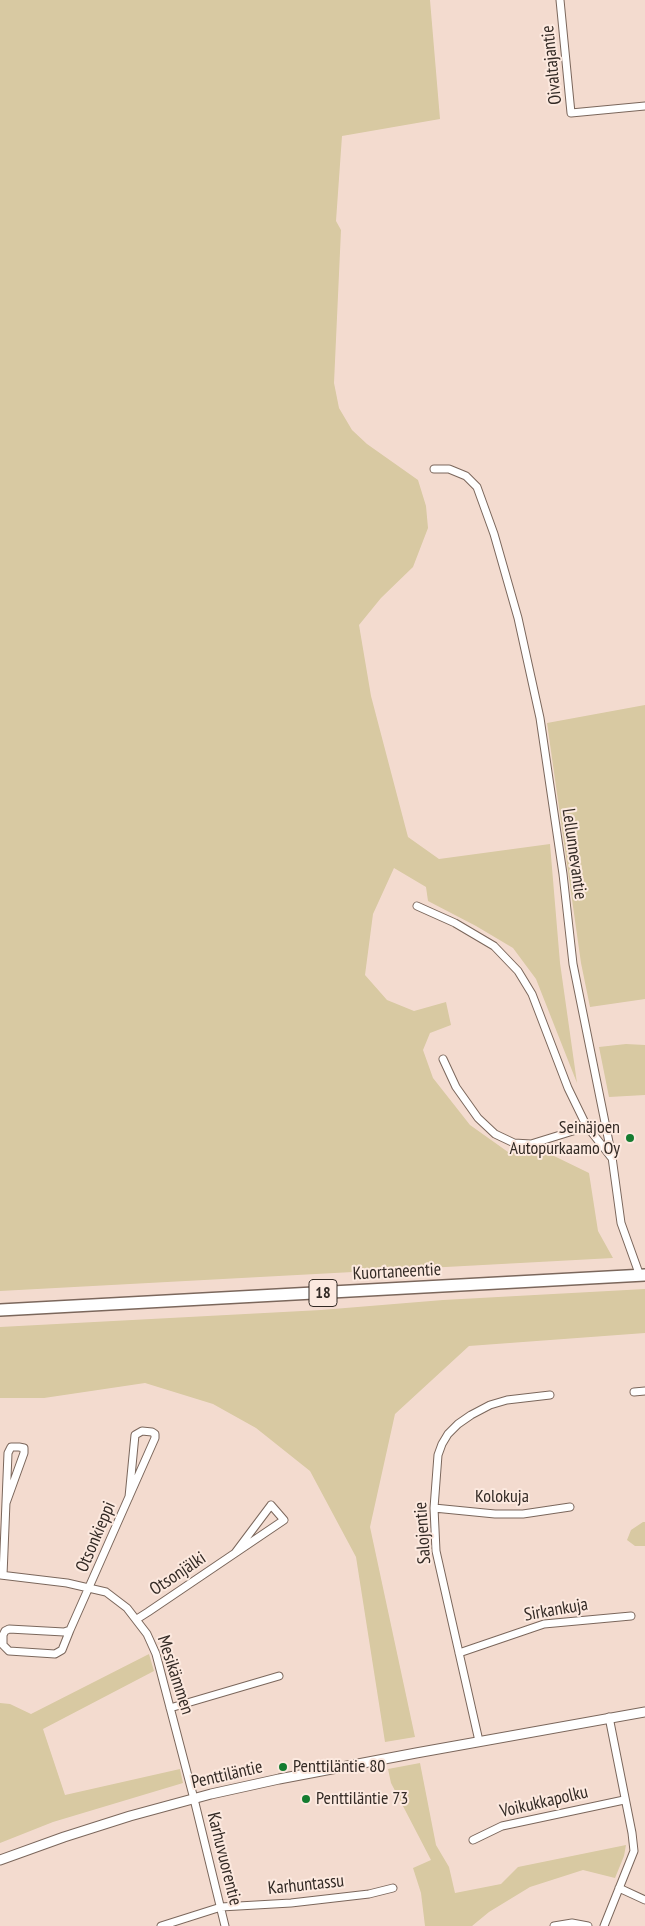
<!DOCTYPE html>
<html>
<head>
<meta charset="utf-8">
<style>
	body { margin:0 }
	canvas { display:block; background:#f3dbcf }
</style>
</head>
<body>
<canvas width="645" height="1926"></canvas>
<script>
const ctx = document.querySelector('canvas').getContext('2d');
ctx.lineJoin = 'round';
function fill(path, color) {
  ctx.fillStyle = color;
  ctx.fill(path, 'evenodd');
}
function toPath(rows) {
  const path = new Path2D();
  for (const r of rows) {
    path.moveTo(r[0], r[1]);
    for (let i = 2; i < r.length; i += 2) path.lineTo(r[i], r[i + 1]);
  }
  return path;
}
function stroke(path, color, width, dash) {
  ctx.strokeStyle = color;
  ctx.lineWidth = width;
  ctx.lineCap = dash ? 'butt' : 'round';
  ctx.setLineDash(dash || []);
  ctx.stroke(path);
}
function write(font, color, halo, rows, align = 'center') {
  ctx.font = font + ' "PT Sans Narrow",sans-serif';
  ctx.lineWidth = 4;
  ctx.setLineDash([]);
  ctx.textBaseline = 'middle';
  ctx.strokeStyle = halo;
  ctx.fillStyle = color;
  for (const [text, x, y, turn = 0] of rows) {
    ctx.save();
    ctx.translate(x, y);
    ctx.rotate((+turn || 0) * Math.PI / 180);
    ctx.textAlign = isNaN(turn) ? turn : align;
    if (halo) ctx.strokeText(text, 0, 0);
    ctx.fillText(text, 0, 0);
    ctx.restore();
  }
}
const green = toPath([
	[0,0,430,0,440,119,342,136,336,221,341,230,334,383,339,408,352,430,367,444,418,480,426,506,428,528,413,567,381,598,359,625,371,696,408,837,439,859,550,844,560,963,577,1083,536,979,513,948,476,926,428,901,426,887,394,868,373,914,365,975,387,1000,414,1011,446,1002,451,1025,430,1033,423,1050,433,1078,470,1125,508,1152,552,1155,589,1173,598,1231,613,1258,0,1291],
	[645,705,645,999,590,1007,581,963,547,723],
	[626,1044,645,1045,645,1095,609,1097,599,1047],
	[645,1289,645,1333,469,1346,395,1414,370,1527,415,1737,385,1742,356,1557,310,1471,256,1428,213,1404,145,1383,44,1398,0,1398,0,1327,321,1310,443,1300],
	[643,1522,645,1522,645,1546,635,1546,627,1540,631,1530],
	[149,1654,154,1671,43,1729,65,1795,180,1769,183,1783,53,1822,0,1843,0,1703,10,1704,31,1714],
	[420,1763,436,1845,449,1867,455,1893,501,1884,518,1867,626,1845,624,1856,615,1878,583,1870,530,1887,489,1912,472,1926,425,1926,421,1893,413,1868,431,1860,391,1783,388,1769]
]);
const minor = toPath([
	[560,0,571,113,645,106],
	[434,469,449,469,466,476,477,487,494,534,518,618,540,718,563,874,573,964,612,1157,621,1223,640,1276],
	[417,906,455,923,494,946,518,971,532,994,568,1088,586,1125,611,1157],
	[443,1059,456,1087,478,1118,495,1134,514,1143,531,1144,573,1131,586,1125],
	[634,1392,645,1391],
	[434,1508,495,1514,523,1514,570,1507],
	[0,1575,67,1583,106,1592,127,1608,147,1634,156,1654,194,1799,225,1926],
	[3,1575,8,1453,11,1447,19,1447,24,1448,24,1453,6,1503],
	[137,1619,148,1612,284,1520,271,1505,235,1553],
	[70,1630,62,1650,55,1654,9,1651,3,1645,3,1635,5,1631,9,1629,64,1632,70,1630,155,1438,155,1434,152,1432,142,1431,135,1435,129,1497],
	[459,1653,544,1624,631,1616],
	[170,1708,279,1676],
	[479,1741,436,1551,434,1508,438,1455,442,1444,448,1434,458,1424,471,1415,490,1405,507,1400,550,1395],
	[473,1840,502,1826,624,1800],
	[619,1888,645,1900],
	[161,1926,221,1907,291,1903,369,1894,393,1888],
	[554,1926,572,1923,588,1926],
	[604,1926,634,1851,632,1833,609,1717]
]);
const tertiary = toPath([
	[0,1860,64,1837,130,1816,211,1794,279,1779,416,1753,645,1712]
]);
const trunk = toPath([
	[0,1310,645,1275]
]);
const markers = [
	[630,1138,5,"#147c30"],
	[283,1767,5,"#147c30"],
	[306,1799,5,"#147c30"]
];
const shields = [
	[323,1293,28]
];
const shieldNames = [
	["18",323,1293]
];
const streetNames = [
	["Oivaltajantie",552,65,-96],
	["Lellunnevantie",574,854,82],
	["Kuortaneentie",397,1272,-3],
	["Kolokuja",502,1497],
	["Salojentie",423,1533,-94],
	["Otsonkieppi",96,1537,-67],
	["Otsonjälki",178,1574,-34],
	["Sirkankuja",556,1610,-10],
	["Mesikämmen",175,1675,72],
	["Penttiläntie",227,1775,-13],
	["Voikukkapolku",544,1802,-13],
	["Karhuvuorentie",224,1859,76],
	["Karhuntassu",306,1885,-6]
];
const poiNames = [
	["Seinäjoen",620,1128,"right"],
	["Autopurkaamo Oy",620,1149,"right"],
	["Penttiläntie 80",293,1767],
	["Penttiläntie 73",316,1799]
];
fill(green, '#d8c9a2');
stroke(minor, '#7b675c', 9);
stroke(tertiary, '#7b675c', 11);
stroke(trunk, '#7b675c', 14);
stroke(minor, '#fff', 7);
stroke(tertiary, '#fff', 9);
stroke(trunk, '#fff', 11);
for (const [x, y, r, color] of markers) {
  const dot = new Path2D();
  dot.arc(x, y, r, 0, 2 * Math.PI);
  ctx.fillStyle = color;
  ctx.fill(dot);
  stroke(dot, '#fce9df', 2);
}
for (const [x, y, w] of shields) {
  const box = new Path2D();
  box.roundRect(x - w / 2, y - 13.5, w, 27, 4);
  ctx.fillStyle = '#fce9df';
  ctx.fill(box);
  stroke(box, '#332a25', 1);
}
write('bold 16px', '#332a25', null, shieldNames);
write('18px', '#332a25', '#fce9df', streetNames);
write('18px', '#332a25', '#fce9df', poiNames, 'left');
</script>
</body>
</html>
